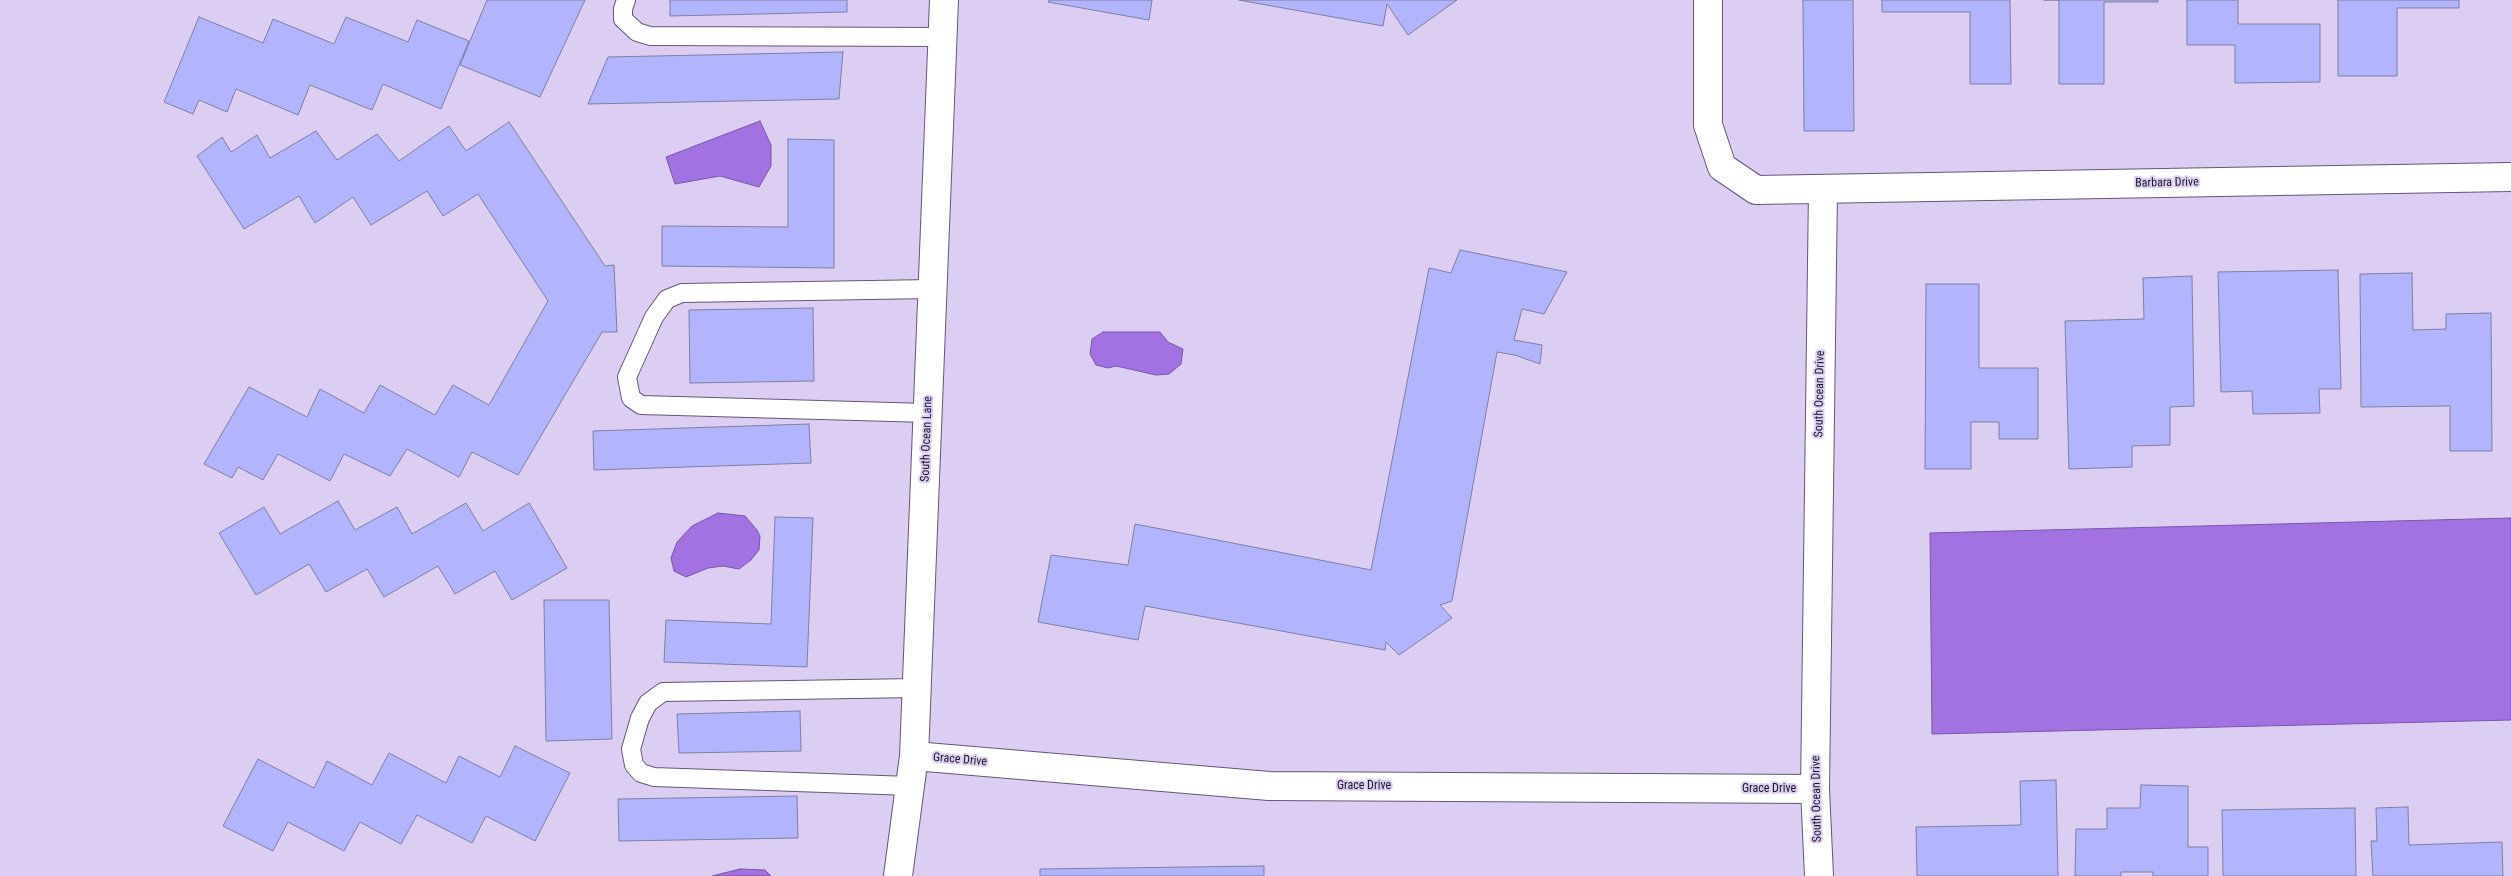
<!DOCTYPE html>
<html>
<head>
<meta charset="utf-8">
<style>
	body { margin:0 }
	canvas { display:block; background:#dccef3 }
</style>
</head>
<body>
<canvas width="2511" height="876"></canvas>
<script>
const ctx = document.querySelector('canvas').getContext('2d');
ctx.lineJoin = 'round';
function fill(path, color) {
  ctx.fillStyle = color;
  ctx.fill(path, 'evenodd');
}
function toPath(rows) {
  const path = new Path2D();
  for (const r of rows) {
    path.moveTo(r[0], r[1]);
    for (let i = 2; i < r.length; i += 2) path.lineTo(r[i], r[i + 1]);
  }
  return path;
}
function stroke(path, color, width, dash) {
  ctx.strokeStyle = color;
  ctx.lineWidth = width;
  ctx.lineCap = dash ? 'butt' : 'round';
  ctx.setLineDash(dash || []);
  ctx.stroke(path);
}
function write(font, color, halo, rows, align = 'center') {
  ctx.font = font + ' "Roboto Condensed",sans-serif';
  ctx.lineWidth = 4;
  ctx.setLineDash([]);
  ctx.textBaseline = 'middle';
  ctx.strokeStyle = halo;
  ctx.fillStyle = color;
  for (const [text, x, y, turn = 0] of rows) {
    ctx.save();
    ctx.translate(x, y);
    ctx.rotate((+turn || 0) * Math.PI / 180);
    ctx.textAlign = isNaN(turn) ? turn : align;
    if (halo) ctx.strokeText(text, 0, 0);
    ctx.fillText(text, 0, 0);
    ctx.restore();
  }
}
const water = toPath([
	[760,121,771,145,771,166,759,187,720,176,675,184,666,157,760,121],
	[1103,332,1160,332,1168,342,1183,349,1181,364,1169,374,1156,375,1116,366,1108,368,1096,365,1090,354,1092,339,1103,332],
	[718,513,745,516,757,530,760,536,759,550,751,560,739,569,723,566,708,568,686,577,674,571,671,558,677,542,692,526,718,513],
	[2511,518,2511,720,1932,734,1930,533,2511,518],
	[740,869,765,870,771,876,712,876,740,869]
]);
const building = toPath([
	[487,0,585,0,540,97,460,65,487,0],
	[670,0,847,0,847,12,670,16,670,0],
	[1049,0,1152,0,1149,20,1048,2,1049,0],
	[1239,0,1457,0,1408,35,1387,4,1383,26,1239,0],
	[1803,0,1853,0,1854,131,1804,131,1803,0],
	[1882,0,2010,0,2011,84,1970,84,1970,12,1882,12,1882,0],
	[2044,0,2158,0,2158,2,2104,2,2104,84,2059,84,2059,0,2044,0],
	[2187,0,2238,0,2238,24,2320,24,2320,82,2235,83,2235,45,2187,45,2187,0],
	[2338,0,2459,0,2459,8,2397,8,2397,76,2338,76,2338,0],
	[199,17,263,43,273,19,334,44,346,17,408,42,417,20,469,41,441,109,383,84,372,110,310,85,298,115,236,89,227,112,199,100,193,114,164,102,199,17],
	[843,52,839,99,588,104,608,57,843,52],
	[509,122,605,266,614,265,617,332,602,332,518,475,472,452,459,477,407,449,390,476,344,454,330,481,278,454,263,480,238,467,232,478,204,464,249,387,307,417,320,389,364,413,380,385,435,415,453,385,489,405,548,301,478,194,443,216,427,191,371,225,353,197,315,223,299,196,244,229,197,156,222,137,231,152,257,135,270,158,316,131,337,160,377,134,399,161,449,126,466,151,509,122],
	[788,139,834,140,834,268,662,266,662,226,788,227,788,139],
	[1460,250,1567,272,1544,314,1522,309,1514,340,1542,345,1540,364,1515,355,1497,352,1452,601,1440,605,1452,618,1399,655,1386,642,1385,650,1145,606,1138,640,1038,622,1051,555,1128,565,1135,524,1371,570,1429,268,1451,273,1460,250],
	[2338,270,2341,389,2319,389,2320,413,2253,414,2252,391,2221,392,2218,272,2338,270],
	[2412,273,2413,330,2446,329,2446,314,2491,313,2492,451,2450,451,2450,406,2361,407,2360,274,2412,273],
	[2192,276,2194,406,2170,407,2170,445,2132,446,2132,467,2069,469,2065,321,2144,319,2143,278,2192,276],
	[1926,284,1979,284,1979,368,2038,368,2038,439,1999,439,1999,422,1971,422,1971,469,1925,469,1926,284],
	[813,308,814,381,690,383,689,310,813,308],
	[809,424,811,463,594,470,593,431,809,424],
	[338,501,355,530,397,507,412,534,466,503,483,531,529,503,567,568,512,600,495,571,455,594,438,566,384,597,367,569,326,592,309,564,256,595,219,533,264,507,280,534,338,501],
	[775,517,813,518,807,667,664,662,666,620,771,624,775,517],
	[544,600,609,600,612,739,546,741,544,600],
	[800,711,801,751,679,753,677,714,800,711],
	[515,746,570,773,535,841,486,816,472,843,417,815,401,844,360,822,344,851,288,822,273,851,223,826,258,759,314,788,327,761,372,785,389,753,446,783,459,756,500,777,515,746],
	[2056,780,2058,876,1917,876,1916,827,2021,825,2020,781,2056,780],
	[2141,785,2188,786,2188,847,2208,847,2208,876,2153,876,2153,872,2121,872,2121,876,2075,876,2076,829,2107,829,2107,808,2140,808,2141,785],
	[797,796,798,838,619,841,618,799,797,796],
	[2408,807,2409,845,2502,842,2503,876,2373,876,2371,841,2377,841,2376,808,2408,807],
	[2355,808,2356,876,2223,876,2222,810,2355,808],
	[1264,866,1264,876,1040,876,1040,869,1264,866]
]);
const lane = toPath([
	[626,0,623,9,623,19,637,32,650,36,943,37],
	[928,413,641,405,631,398,627,377,654,317,667,299,682,293,933,289],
	[910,786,654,777,641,773,634,765,631,749,640,718,648,703,663,692,917,688]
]);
const street = toPath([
	[1708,0,1708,125,1722,167,1756,190,2511,177],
	[914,756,1269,786,1815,789],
	[898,876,914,756,944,0],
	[1819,876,1815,789,1823,189]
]);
const streetNames = [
	["Barbara Drive",2167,183,-1],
	["South Ocean Drive",1820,394,-89],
	["South Ocean Lane",927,439,-88],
	["Grace Drive",960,760,5],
	["Grace Drive",1364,786],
	["Grace Drive",1769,789],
	["South Ocean Drive",1817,799,-91]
];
fill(water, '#a271e2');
stroke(water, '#7a56a9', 1);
fill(building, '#b2b5fd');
stroke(building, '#7d7fa2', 1);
stroke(lane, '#635777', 20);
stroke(street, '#635777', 30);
stroke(lane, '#fff', 18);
stroke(street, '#fff', 28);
write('12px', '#1c1724', '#dccef3', streetNames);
</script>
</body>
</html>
